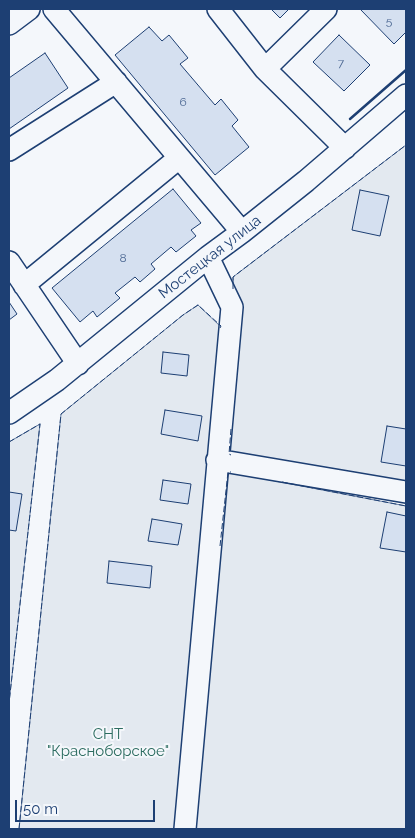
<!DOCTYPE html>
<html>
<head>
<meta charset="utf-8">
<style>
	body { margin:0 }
	#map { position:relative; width:415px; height:838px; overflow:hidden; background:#f4f7fb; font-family:Raleway,sans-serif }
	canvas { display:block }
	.frame { position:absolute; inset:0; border:10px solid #1d3f73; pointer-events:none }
	.scale { position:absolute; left:15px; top:800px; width:140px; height:22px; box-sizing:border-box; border:2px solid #1d3f73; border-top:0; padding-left:6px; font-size:15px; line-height:18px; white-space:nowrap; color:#1d3f73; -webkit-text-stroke:4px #f4f7fb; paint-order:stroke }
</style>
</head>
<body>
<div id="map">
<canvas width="415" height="838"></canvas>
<div class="frame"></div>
<div class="scale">50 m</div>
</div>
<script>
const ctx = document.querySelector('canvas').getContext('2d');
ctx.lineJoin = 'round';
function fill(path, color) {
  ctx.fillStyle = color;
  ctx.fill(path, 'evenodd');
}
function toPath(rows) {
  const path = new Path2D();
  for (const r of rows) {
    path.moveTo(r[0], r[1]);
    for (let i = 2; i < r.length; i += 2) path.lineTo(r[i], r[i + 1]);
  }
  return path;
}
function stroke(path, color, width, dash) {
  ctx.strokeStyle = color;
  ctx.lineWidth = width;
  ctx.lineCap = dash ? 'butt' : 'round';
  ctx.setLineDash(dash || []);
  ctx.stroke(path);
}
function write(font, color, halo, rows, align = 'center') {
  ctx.font = font + ' Raleway,sans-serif';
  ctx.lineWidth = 4;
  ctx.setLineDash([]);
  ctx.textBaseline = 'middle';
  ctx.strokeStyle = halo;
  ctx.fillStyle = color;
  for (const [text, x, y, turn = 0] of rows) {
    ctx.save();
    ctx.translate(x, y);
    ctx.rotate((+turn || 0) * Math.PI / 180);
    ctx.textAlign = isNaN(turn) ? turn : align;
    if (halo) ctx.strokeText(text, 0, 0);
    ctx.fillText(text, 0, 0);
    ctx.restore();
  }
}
const green = toPath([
	[406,145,406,483,229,454,237,336,233,277,406,145],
	[198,305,221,327,181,829,19,829,61,414,183,315,198,305],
	[40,424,9,703,9,442,40,424],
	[228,472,406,506,406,829,192,829,228,472]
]);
const building = toPath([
	[271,9,289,9,280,18,271,9],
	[360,9,406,9,406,32,394,44,360,9],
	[149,27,162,41,169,35,188,58,180,64,215,105,221,99,238,120,232,126,249,147,215,175,115,55,149,27],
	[339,35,370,65,344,91,313,62,339,35],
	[45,53,68,88,9,129,9,78,45,53],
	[173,189,201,223,191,230,196,236,176,252,171,247,151,264,155,269,140,282,135,277,115,293,120,298,97,317,93,311,80,322,52,288,173,189],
	[360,190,389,196,380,236,352,230,360,190],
	[9,302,17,314,9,320,9,302],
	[163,352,189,355,187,376,161,373,163,352],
	[165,410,202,416,198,441,161,434,165,410],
	[387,426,406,429,406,466,381,462,387,426],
	[163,480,191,484,188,504,160,500,163,480],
	[9,492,22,494,16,531,9,530,9,492],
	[387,512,406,516,406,552,380,548,387,512],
	[152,519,182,524,178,545,148,541,152,519],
	[109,561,152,566,150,588,107,583,109,561]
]);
const minor = toPath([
	[54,9,242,232],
	[218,9,265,69,345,148],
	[9,24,29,9],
	[265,69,326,9],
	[9,150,116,82],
	[9,262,78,364],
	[24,285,179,158],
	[9,413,57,380,208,257,242,232,306,181,406,95],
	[217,460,406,492],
	[185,829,232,307,208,257]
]);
const fence = toPath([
	[233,289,233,277,406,145],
	[231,429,229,454,231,455],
	[9,442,40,424,9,703],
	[282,482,406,506],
	[220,546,228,472,231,472],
	[19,829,61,414,183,315,198,305,221,326,220,328]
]);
const wall = toPath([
	[350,119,406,70]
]);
const numberNames = [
	["5",389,21],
	["7",341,63],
	["6",183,102],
	["8",123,258]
];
const streetNames = [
	["Мостецкая улица",210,257,-38]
];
const parkNames = [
	["СНТ",108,734],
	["\"Красноборское\"",108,751]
];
fill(green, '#e3e9f0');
stroke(green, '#687fa3', 1);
fill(building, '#d5e0f0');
stroke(building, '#1d3f73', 1);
stroke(minor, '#1d3f73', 24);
stroke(minor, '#f4f7fb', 21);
stroke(fence, '#1d3f73', 1, [6, 2.5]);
stroke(wall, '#1d3f73', 2.5);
write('12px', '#4b6792', null, numberNames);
write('15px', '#1d3f73', '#f4f7fb', streetNames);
write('15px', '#2c6c60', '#f4f7fb', parkNames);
</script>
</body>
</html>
